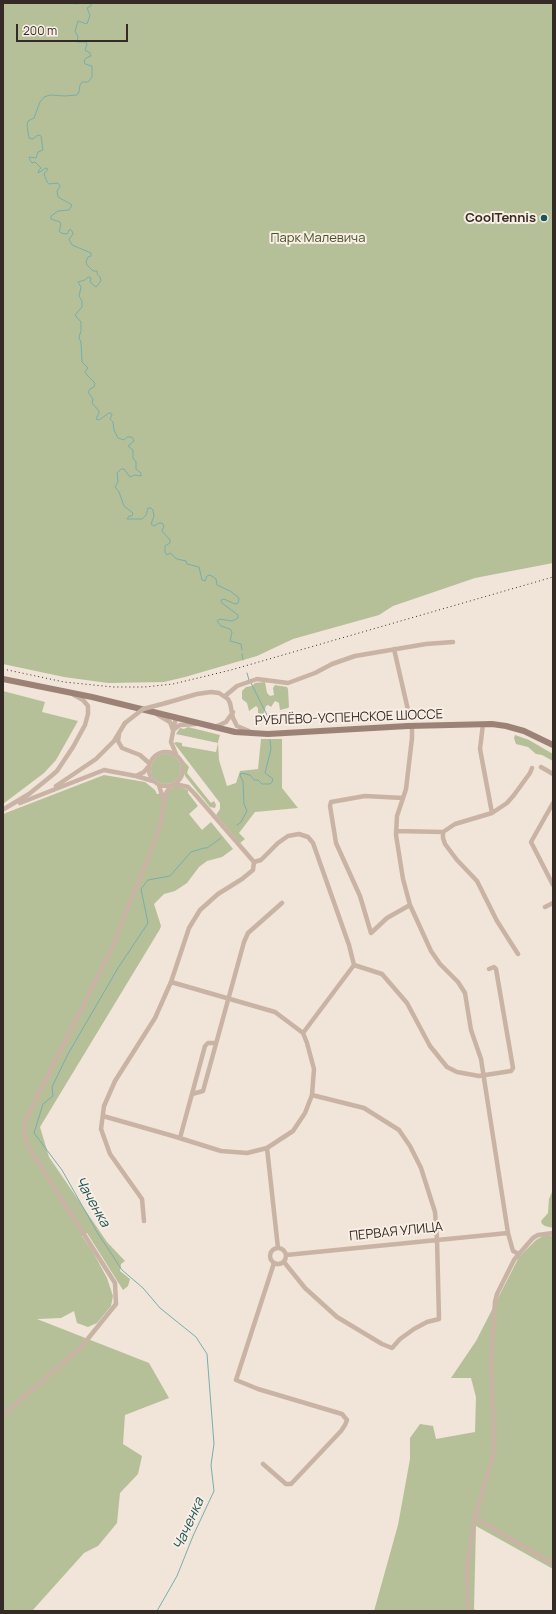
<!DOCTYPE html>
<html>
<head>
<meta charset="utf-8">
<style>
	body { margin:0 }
	#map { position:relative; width:556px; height:1614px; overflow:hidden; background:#f1e4d8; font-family:Manrope,sans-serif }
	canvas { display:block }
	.frame { position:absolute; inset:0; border:4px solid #342a26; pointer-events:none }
	.scale { position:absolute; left:16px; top:24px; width:112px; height:18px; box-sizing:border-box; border:2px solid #342a26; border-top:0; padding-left:5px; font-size:12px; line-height:14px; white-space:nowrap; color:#342a26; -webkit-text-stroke:3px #f9eee4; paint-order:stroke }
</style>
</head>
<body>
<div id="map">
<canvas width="556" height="1614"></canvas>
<div class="frame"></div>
<div class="scale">200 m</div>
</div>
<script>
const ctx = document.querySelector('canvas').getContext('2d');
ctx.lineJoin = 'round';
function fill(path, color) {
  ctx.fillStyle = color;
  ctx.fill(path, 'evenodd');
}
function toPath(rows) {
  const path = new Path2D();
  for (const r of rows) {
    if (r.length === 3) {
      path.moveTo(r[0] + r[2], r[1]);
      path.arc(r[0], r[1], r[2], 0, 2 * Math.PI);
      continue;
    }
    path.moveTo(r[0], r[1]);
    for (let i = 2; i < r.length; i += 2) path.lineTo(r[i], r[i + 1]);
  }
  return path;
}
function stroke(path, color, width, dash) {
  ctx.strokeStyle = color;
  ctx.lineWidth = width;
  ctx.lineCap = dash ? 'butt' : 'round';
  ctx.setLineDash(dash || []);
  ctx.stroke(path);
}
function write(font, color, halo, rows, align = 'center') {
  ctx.font = font + ' Manrope,sans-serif';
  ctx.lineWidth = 4;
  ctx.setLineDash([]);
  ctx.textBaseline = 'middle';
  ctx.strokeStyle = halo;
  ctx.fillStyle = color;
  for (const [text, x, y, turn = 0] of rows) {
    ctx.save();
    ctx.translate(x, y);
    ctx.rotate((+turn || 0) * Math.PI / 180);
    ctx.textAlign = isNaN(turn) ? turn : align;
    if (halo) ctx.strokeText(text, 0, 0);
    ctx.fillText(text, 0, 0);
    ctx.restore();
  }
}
const green = toPath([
	[3,3,553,3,553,563,475,578,393,606,379,615,293,639,257,656,185,677,164,682,108,683,64,677,3,664],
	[265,682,267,693,270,696,274,695,273,688,275,685,287,687,288,689,289,707,288,708,280,710,279,703,275,701,271,707,268,705,266,706,263,716,258,713,258,708,256,706,249,711,247,703,242,699,242,691,246,687,252,686,255,683],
	[3,691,45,702,42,712,78,721,56,760,44,773,3,804],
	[188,727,220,735,218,742,219,760,227,786,236,783,240,771,258,769,261,739,282,739,282,788,298,808,255,812,239,833,245,839,240,843,216,815,220,809,220,803,174,743,176,742,182,743,182,746,216,752,218,743,176,734,180,728,184,729],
	[515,735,529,740,553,754,553,761,542,755,536,754,528,747,516,744,514,738],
	[166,769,15],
	[182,759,189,767,187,773,211,803,214,801,216,805,215,808,210,807,185,776],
	[104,775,145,782,155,790,157,794,168,793,175,785,188,790,188,793,198,806,189,814,202,830,211,822,233,849,222,857,207,861,199,867,187,883,175,891,164,894,154,904,161,926,160,929,40,1127,49,1157,107,1242,125,1261,121,1264,120,1271,130,1279,128,1286,123,1290,87,1233,82,1236,93,1252,107,1278,113,1296,111,1306,97,1323,88,1327,77,1323,74,1311,61,1318,37,1319,149,1363,169,1398,125,1415,123,1444,142,1456,138,1474,120,1493,117,1523,98,1546,84,1553,32,1611,3,1611,3,814],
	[552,1192,553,1192,553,1228,545,1226,542,1224,541,1221,548,1213,549,1199],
	[549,1235,553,1236,553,1569,476,1526,474,1609,478,1611,374,1611,398,1525,410,1459,410,1438,420,1424,433,1426,436,1439,475,1432,476,1397,471,1378,451,1378,476,1341,519,1257,536,1240,543,1236]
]);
const stream = toPath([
	[73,3,75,4,79,3],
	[91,3,91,6,87,8,90,15,87,24,78,21,75,31,78,37,77,42,86,42,87,44,85,50,90,53,91,56,86,58,84,61,85,64,92,66,92,77,88,82,82,82,80,85,79,92,77,95,65,96,50,95,44,97,40,102,34,118,28,121,27,126,29,138,33,139,38,135,41,136,43,150,38,152,36,158,29,157,30,160,32,163,35,162,41,168,39,170,38,173,46,168,48,169,44,174,47,182,49,184,58,183,60,186,57,191,58,197,72,205,69,210,58,211,51,216,51,219,60,222,61,225,59,231,61,233,67,234,70,229,72,231,73,234,69,239,72,245,91,253,91,256,88,257,86,262,87,265,93,271,97,271,97,274,100,277,101,281,96,287,90,282,91,278,88,277,85,280,78,282,81,287,79,296,82,301,82,307,75,315,81,322,81,331,79,337,81,343,82,362,88,368,85,372,86,374,95,383,94,387,90,389,88,392,93,399,92,403,99,411,99,413,96,419,99,420,109,413,111,413,112,415,110,419,113,422,114,430,118,438,124,440,127,437,132,437,134,441,128,446,133,450,133,458,136,462,136,469,141,473,141,476,135,475,130,477,124,469,121,469,117,473,118,482,115,487,119,492,124,506,133,513,132,516,129,516,127,519,142,519,146,515,148,508,151,508,153,510,154,516,151,524,154,526,159,523,162,523,164,526,162,531,170,540,170,543,165,546,165,552,167,555,170,553,177,559,186,561,187,564,199,567,202,580,205,581,207,576,210,575,216,579,217,585,230,591,238,597,239,599,238,603,235,604,224,599,221,600,222,603,238,615,238,618,232,621,220,619,217,621,221,626,230,629,232,632,230,641,241,644,242,650],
	[242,654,243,660],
	[247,673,249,680],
	[251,683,269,719,269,723],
	[237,825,241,822,247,811,244,804,243,781,240,776,241,773,250,775,254,780,258,780,262,784,270,784,272,782,273,779,265,773,271,749,270,740],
	[157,1611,177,1576,193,1536,214,1491,211,1465,214,1444,207,1354,196,1337,160,1308,143,1288,122,1270,97,1232,62,1170,34,1133,43,1104,53,1096,52,1087,68,1054,118,968,148,923,141,889,148,880,170,876,191,852,204,848,207,848,221,838]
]);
const minor = toPath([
	[394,649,408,710],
	[225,696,237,686,257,679,288,683,315,673,332,664,355,656,426,644,453,642],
	[166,703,197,694,211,692,219,693,228,699,230,703,233,718,237,726,249,731],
	[158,715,170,722,173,730],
	[176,717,171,742,176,754],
	[483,724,480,749,492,813],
	[412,726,412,738,406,789,397,816,396,835,403,879,410,905,431,951,440,964,458,982,465,993,471,1030,481,1059,508,1233,513,1251,519,1254,533,1238,538,1235,553,1233],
	[215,727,226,722,233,712],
	[173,730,180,725,196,724],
	[119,734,118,741,122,748,140,755,149,763],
	[166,769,17],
	[541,767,553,774],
	[136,776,144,772,149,766],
	[159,785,164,803],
	[56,786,96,759,114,741,125,723],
	[403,798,365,796,331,802,330,806,336,843,360,896,371,933,387,918,410,905],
	[20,803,104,770,136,776,153,781],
	[553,803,531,842,553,885],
	[4,809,29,794,50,777,57,771,73,747,85,725,88,714,88,706,83,700,74,695],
	[396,831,443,832,455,824,492,813,507,803,514,795,530,773,532,768],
	[443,832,443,838,445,844,457,860,477,881,497,921,518,954],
	[254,862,261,860,278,843,288,836,299,834,308,837,313,843,349,945,354,965,303,1033],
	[545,907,553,903],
	[354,965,382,974,407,1003,430,1046,447,1067,457,1072,479,1076,511,1071,513,1068,496,969,494,967,489,969],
	[192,1094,203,1091,244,942,248,933,282,903],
	[103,1116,173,1136,221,1151,247,1153,267,1148,293,1131,305,1113,312,1095,314,1069,307,1043,303,1033,275,1012,171,982],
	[180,1138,205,1046,208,1043,215,1043],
	[267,1148,278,1248],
	[144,1221,142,1199,110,1154,101,1129,104,1106,115,1081,155,1018,171,982,189,928,200,910,218,894,242,879,253,870,254,862,194,793,188,787,175,784],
	[278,1256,8],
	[286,1255,508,1233],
	[284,1262,305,1288,337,1317,382,1344,392,1348,400,1339,414,1329,427,1322,439,1319,437,1239,435,1212,421,1168,410,1146,399,1130,364,1108,312,1095],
	[3,1415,82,1346,116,1304,115,1283,29,1148,24,1135,24,1127,28,1115,111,950,159,830,166,793,172,785],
	[263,1464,286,1484,291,1484,341,1431,345,1425,347,1420,342,1414,258,1389,236,1380,274,1263],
	[475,1518,553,1564],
	[468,1611,467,1568,474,1521,492,1459,494,1442,491,1360,495,1302,497,1294,514,1260,519,1254]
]);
const secondary = toPath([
	[3,679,92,697,235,732,268,734,408,726,492,724,506,726,524,731,553,745]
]);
const rail = toPath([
	[3,669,64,682,113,687,145,687,173,684,231,670,553,577]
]);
const minorBridge = toPath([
	[125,723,143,709,166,703]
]);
const markers = [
	[544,218,4,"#1c5556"]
];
const poiNames = [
	["CoolTennis",536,218]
];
const parkNames = [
	["Парк Малевича",318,238]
];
const streetNames = [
	["РУБЛЁВО-УСПЕНСКОЕ ШОССЕ",349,718,-2],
	["ПЕРВАЯ УЛИЦА",396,1232,-6]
];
const waterNames = [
	["Чаченка",92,1202,60],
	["Чаченка",189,1524,-66]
];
fill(green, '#b5c098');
stroke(stream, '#77aeae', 1);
stroke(minor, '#c9b3a4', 4.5);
stroke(secondary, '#9c8276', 6);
stroke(rail, '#342a26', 1, [1, 3]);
stroke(minorBridge, '#c9b3a4', 4.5);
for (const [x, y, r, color] of markers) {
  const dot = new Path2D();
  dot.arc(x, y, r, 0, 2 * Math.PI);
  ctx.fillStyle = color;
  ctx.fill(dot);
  stroke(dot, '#f9eee4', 1.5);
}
write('bold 13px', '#342a26', '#f9eee4', poiNames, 'right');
write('13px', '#46532a', '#f9eee4', parkNames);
write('13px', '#342a26', '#f9eee4', streetNames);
write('italic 14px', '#1c5556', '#f9eee4', waterNames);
</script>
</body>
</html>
